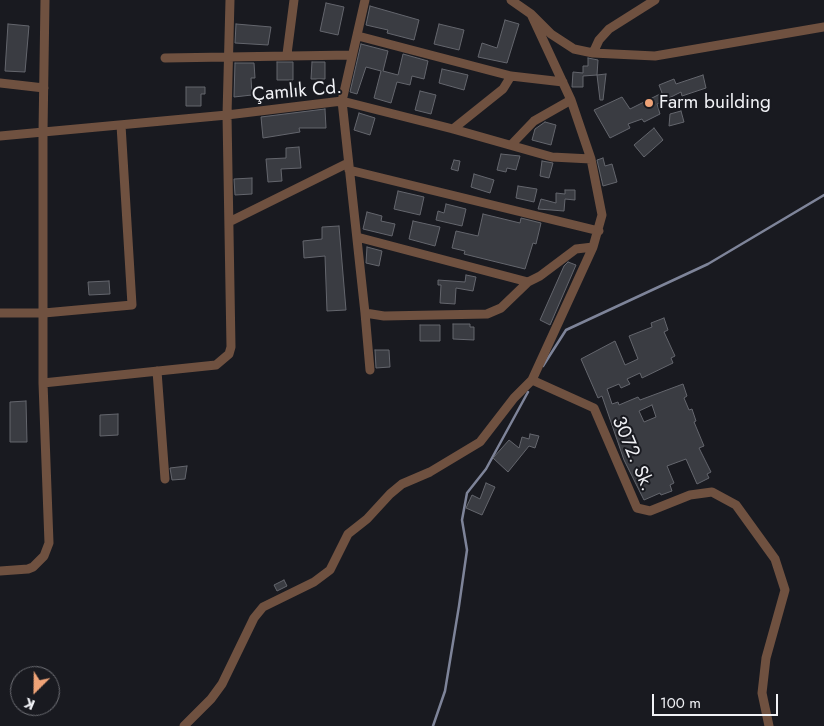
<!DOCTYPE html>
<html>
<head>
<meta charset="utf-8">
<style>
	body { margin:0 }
	#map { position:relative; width:824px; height:726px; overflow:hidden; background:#191a20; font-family:Jost,sans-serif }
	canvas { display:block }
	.north { position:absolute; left:10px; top:666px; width:50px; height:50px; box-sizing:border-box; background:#191a20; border:1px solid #6f7076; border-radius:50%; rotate:203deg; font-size:14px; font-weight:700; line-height:20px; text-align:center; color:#f1f2f6 }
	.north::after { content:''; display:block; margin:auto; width:18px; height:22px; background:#efa377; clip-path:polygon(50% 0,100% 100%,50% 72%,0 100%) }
	.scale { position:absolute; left:652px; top:694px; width:126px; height:22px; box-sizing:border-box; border:2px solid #f1f2f6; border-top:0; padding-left:6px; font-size:15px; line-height:18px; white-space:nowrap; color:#f1f2f6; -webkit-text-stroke:4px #191a20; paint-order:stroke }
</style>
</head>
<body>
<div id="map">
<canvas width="824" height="726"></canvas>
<div class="north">K</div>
<div class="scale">100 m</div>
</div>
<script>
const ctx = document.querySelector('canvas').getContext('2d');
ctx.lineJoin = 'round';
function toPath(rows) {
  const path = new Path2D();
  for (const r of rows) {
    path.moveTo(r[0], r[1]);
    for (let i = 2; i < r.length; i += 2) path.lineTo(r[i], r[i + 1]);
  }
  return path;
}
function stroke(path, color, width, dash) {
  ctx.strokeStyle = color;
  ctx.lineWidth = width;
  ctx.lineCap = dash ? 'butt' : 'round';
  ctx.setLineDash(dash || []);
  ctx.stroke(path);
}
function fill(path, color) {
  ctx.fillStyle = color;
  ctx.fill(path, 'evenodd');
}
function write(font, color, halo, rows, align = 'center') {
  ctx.font = font + ' Jost,sans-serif';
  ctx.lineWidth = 4;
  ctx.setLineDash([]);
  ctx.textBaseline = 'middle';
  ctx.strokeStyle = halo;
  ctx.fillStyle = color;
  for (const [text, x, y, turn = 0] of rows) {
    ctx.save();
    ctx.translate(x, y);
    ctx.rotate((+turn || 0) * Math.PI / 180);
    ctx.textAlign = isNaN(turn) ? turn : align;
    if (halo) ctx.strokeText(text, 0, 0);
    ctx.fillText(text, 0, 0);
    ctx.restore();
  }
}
const stream = toPath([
	[543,366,566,330,708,264,824,195],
	[433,726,445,691,459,606,467,550,462,520,467,493,486,469,528,392]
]);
const building = toPath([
	[326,3,344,7,338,35,320,31,326,3],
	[370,6,419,20,414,40,387,33,388,30,366,25,370,6],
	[505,20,519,24,507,63,478,57,482,43,497,48,505,20],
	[8,24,29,26,25,72,5,71,8,24],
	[236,24,271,27,268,45,235,43,236,24],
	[439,24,464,30,459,50,434,44,439,24],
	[361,44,388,51,383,71,398,75,403,54,428,61,424,79,412,76,410,85,397,82,391,103,374,98,381,71,366,67,357,94,350,92,361,44],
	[588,58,598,60,597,75,583,76,583,87,572,87,573,72,583,73,583,66,588,66,588,58],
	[277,62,293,62,293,80,277,80,277,62],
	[312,62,325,62,325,79,311,79,312,62],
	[235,63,254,63,255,78,251,78,252,95,234,97,235,63],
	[442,69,468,75,464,90,439,83,442,69],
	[606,74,603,100,600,100,597,75,606,74],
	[703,75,706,88,682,96,681,92,657,104,660,114,644,122,642,119,628,124,630,128,610,138,594,110,622,97,630,109,662,93,659,85,674,79,676,84,703,75],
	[186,87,205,87,205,94,201,94,201,106,186,106,186,87],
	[420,91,436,95,431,114,415,110,420,91],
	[325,109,326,128,299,128,300,132,263,138,261,117,325,109],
	[681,111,684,122,669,126,670,114,681,111],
	[359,113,375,118,370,135,354,130,359,113],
	[545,122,556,125,551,145,532,140,535,129,545,122],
	[654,128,663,140,644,157,634,145,654,128],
	[299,147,301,168,281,169,282,181,268,182,266,159,286,158,286,148,299,147],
	[501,154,520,156,516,170,507,168,506,172,497,170,501,154],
	[603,158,605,166,612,164,617,182,603,186,597,160,603,158],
	[454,160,460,161,458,171,451,169,454,160],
	[542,161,553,163,549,178,540,176,542,161],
	[474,174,494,180,490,193,471,187,474,174],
	[252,178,252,194,235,195,234,179,252,178],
	[518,186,537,189,534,202,516,198,518,186],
	[565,190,575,190,575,200,565,199,564,211,538,209,541,199,556,203,556,193,565,194,565,190],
	[398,191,424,197,420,215,394,209,398,191],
	[446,204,466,209,462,226,436,220,438,211,444,213,446,204],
	[367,212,382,216,381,221,395,224,392,236,363,229,367,212],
	[483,214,520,223,521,218,541,223,536,244,533,243,525,269,464,254,465,251,452,248,456,231,478,236,483,214],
	[413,221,440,227,435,246,409,239,413,221],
	[339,226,346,310,327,311,325,256,304,258,303,241,322,239,322,227,339,226],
	[367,247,382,251,379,266,366,263,367,247],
	[568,262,576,265,550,325,540,320,564,266,568,262],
	[466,275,476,277,473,291,456,288,455,304,440,303,441,285,438,285,438,280,465,282,466,275],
	[109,281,110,294,89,295,88,282,109,281],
	[664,318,668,330,664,332,675,356,671,358,673,363,642,378,640,373,627,379,630,384,621,388,619,384,607,389,612,404,618,402,619,405,638,397,640,400,683,384,687,396,684,398,689,410,692,409,696,421,694,422,704,446,699,448,711,472,707,474,709,478,697,484,686,459,667,466,674,483,670,485,672,491,661,495,660,493,644,500,624,460,602,396,598,398,581,359,615,341,625,365,638,359,629,336,652,327,651,323,664,318],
	[652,405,656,417,644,422,639,411,652,405],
	[453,324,470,324,470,327,474,327,474,340,453,339,453,324],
	[420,325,440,325,440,341,420,341,420,325],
	[375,350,389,350,390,367,376,368,375,350],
	[26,401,27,442,10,442,10,402,26,401],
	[118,414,118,435,100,436,100,415,118,414],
	[530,434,539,436,535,448,529,446,508,472,493,458,509,440,519,448,522,437,529,439,530,434],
	[187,466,185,479,172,480,170,468,187,466],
	[486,483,495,487,482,515,466,508,472,495,480,499,486,483],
	[284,580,287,586,277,591,274,585,284,580]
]);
const minor = toPath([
	[365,0,342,101,365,313,384,316,487,314,501,308,528,282,540,276,576,249,593,247],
	[511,0,531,14,551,34,574,49,593,53,655,56,824,27],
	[358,36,511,76,563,82],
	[593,53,599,40,609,29,655,0],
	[287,54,294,0],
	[165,58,352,55],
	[0,83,44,88],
	[453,129,503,89,511,76],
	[0,136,227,115,342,101,453,129,552,157,591,159],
	[512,144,534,121,571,100],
	[349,170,599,231],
	[229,222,348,163],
	[357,237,528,282],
	[0,313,44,313,132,305,121,125],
	[365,313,370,370],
	[157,371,165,479],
	[532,380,594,408,637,508,650,511,690,495,712,492,736,505,775,559,785,590,766,658,762,693,769,726],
	[43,383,216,365,229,354,231,347,227,115,230,0],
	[0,571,28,569,33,567,44,556,49,543,43,383,43,132,45,0],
	[184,726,211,699,222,684,254,618,263,607,314,582,330,570,348,534,367,519,390,494,402,484,430,472,480,442,514,398,532,380,593,247,602,215,591,159,571,100,531,14]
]);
const markers = [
	[649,103,5,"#efa377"]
];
const streetNames = [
	["Çamlık Cd.",297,92,-5],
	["3072. Sk.",632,454,67]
];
const poiNames = [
	["Farm building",659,103]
];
stroke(stream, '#7e8499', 2.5);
fill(building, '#3a3c42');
stroke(building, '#64666d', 1);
stroke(minor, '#6f5140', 9);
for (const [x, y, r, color] of markers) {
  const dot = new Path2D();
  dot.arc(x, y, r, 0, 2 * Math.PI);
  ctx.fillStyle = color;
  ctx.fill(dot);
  stroke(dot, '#191a20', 2);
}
write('19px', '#f1f2f6', '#191a20', streetNames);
write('19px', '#f1f2f6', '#191a20', poiNames, 'left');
</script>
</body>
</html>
